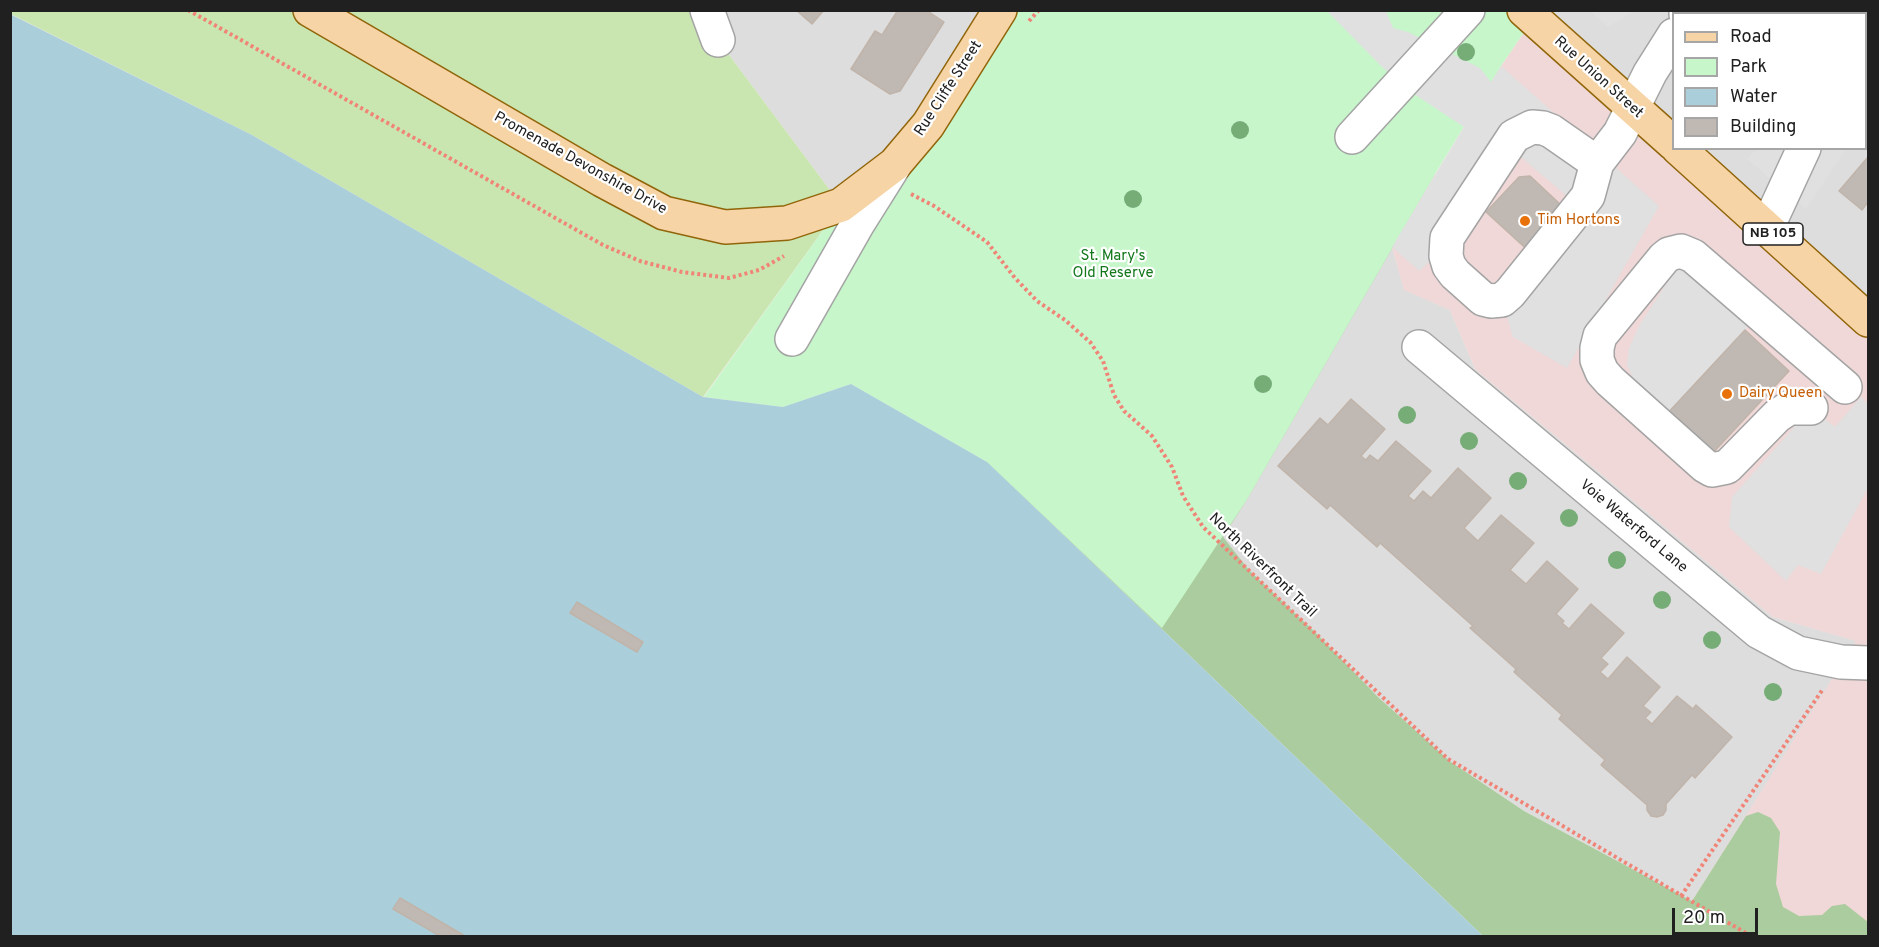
<!DOCTYPE html>
<html>
<head>
<meta charset="utf-8">
<style>
	body { margin:0 }
	#map { position:relative; width:1879px; height:947px; overflow:hidden; background:#f0ede7; font-family:Overpass,sans-serif }
	canvas { display:block }
	.frame { position:absolute; inset:0; border:12px solid #202020; pointer-events:none }
	.legend { position:absolute; left:1672px; top:12px; width:195px; height:138px; box-sizing:border-box; background:#fff; border:2px solid #a6a6a6; margin:0; padding:8px 10px; list-style:none; font-size:18px; color:#202020 }
	.legend li { display:flex; align-items:center; gap:12px; height:30px }
	.legend b { width:30px; border:2px solid #a6a6a6 }
	.scale { position:absolute; left:1672px; top:908px; width:86px; height:27px; box-sizing:border-box; border:3px solid #202020; border-top:0; padding-left:8px; font-size:18px; line-height:21px; white-space:nowrap; color:#202020; -webkit-text-stroke:4px #fff; paint-order:stroke }
</style>
</head>
<body>
<div id="map">
<canvas width="1879" height="947"></canvas>
<div class="frame"></div>
<ul class="legend">
<li><b style="height:8px;background:#f6d4a6"></b>Road</li>
<li><b style="height:16px;background:#c7f6cb"></b>Park</li>
<li><b style="height:16px;background:#aacfda"></b>Water</li>
<li><b style="height:16px;background:#c0b9b3"></b>Building</li>
</ul>
<div class="scale">20 m</div>
</div>
<script>
const ctx = document.querySelector('canvas').getContext('2d');
ctx.lineJoin = 'round';
function fill(path, color) {
  ctx.fillStyle = color;
  ctx.fill(path, 'evenodd');
}
function toPath(rows) {
  const path = new Path2D();
  for (const r of rows) {
    path.moveTo(r[0], r[1]);
    for (let i = 2; i < r.length; i += 2) path.lineTo(r[i], r[i + 1]);
  }
  return path;
}
function stroke(path, color, width, dash) {
  ctx.strokeStyle = color;
  ctx.lineWidth = width;
  ctx.lineCap = dash ? 'butt' : 'round';
  ctx.setLineDash(dash || []);
  ctx.stroke(path);
}
function write(font, color, halo, rows, align = 'center') {
  ctx.font = font + ' Overpass,sans-serif';
  ctx.lineWidth = 4.5;
  ctx.setLineDash([]);
  ctx.textBaseline = 'middle';
  ctx.strokeStyle = halo;
  ctx.fillStyle = color;
  for (const [text, x, y, turn = 0] of rows) {
    ctx.save();
    ctx.translate(x, y);
    ctx.rotate((+turn || 0) * Math.PI / 180);
    ctx.textAlign = isNaN(turn) ? turn : align;
    if (halo) ctx.strokeText(text, 0, 0);
    ctx.fillText(text, 0, 0);
    ctx.restore();
  }
}
const residential = toPath([
	[707,11,1000,11,928,125,841,205,718,40],
	[1524,11,1868,11,1868,320,1678,149,1866,148,1866,14,1674,14,1673,144],
	[1392,247,1404,289,1450,310,1475,369,1773,617,1857,641,1692,901,1524,811,1451,762,1379,698,1317,634,1249,570,1222,537,1246,501]
]);
const commercial = toPath([
	[1533,19,1868,320,1868,936,1692,901,1856,641,1773,617,1475,369,1450,310,1404,290,1392,247,1501,66]
]);
const grass = toPath([
	[10,11,707,11,718,40,841,205,703,397,252,135,11,14]
]);
const forest = toPath([
	[1435,174,1246,501,1223,537,1249,570,1317,634,1379,698,1451,762,1524,811,1692,901,1746,816,1758,812,1771,818,1780,832,1776,884,1783,907,1799,916,1822,915,1832,906,1845,904,1868,922,1868,936,1483,936,987,462]
]);
const park = toPath([
	[1524,10,1533,19,1501,66,1435,174,1246,501,1162,628,987,462,851,384,783,407,704,397,841,205,895,164,1000,11]
]);
const parking = toPath([
	[1327,11,1386,11,1393,28,1408,32,1480,68,1491,82,1501,66,1659,206,1567,368,1513,337,1502,300,1569,198,1508,146,1445,248,1419,271,1392,247,1464,127,1408,90,1381,66],
	[1590,11,1634,11,1608,27],
	[1866,40,1868,43,1868,113,1866,118],
	[1756,149,1846,149,1806,209,1747,159],
	[1684,257,1752,319,1745,330,1665,416,1633,379,1627,365,1629,348,1640,324],
	[1861,397,1868,404,1868,488,1821,574,1798,565,1786,581,1729,527,1732,497,1811,408,1835,427]
]);
const water = toPath([
	[10,14,252,135,703,397,783,407,851,384,987,462,1483,936,465,936,400,898,394,909,440,936,11,936],
	[577,602,643,642,637,652,571,613]
]);
const building = toPath([
	[796,10,824,10,812,24,796,10],
	[898,10,926,10,944,22,900,91,890,94,851,69,875,31,882,35,898,10],
	[1854,10,1868,10,1868,43,1866,40,1866,14,1858,14,1854,10],
	[1868,157,1868,202,1862,210,1839,191,1868,157],
	[1530,176,1561,205,1532,254,1486,212,1519,177,1530,176],
	[1745,330,1789,371,1709,457,1665,416,1745,330],
	[1351,399,1385,429,1361,456,1366,460,1370,455,1378,461,1396,441,1431,471,1408,496,1414,501,1423,491,1431,498,1458,468,1491,498,1464,528,1478,541,1501,515,1534,543,1510,570,1526,584,1547,561,1578,589,1556,614,1564,621,1562,623,1569,629,1591,604,1624,633,1601,658,1608,664,1600,672,1608,679,1627,657,1660,687,1643,706,1651,712,1645,718,1652,724,1677,696,1693,709,1696,705,1732,737,1695,778,1692,775,1666,804,1666,810,1663,815,1657,817,1651,816,1647,810,1647,805,1601,765,1605,760,1559,719,1562,715,1514,672,1516,669,1470,628,1473,626,1380,543,1377,547,1330,505,1327,509,1278,466,1320,418,1328,425,1351,399],
	[577,602,643,642,637,652,570,613,577,602],
	[400,898,465,936,440,936,393,909,400,898]
]);
const path = toPath([
	[188,10,603,245,640,261,682,272,729,278,759,270,784,256],
	[1029,21,1039,10],
	[911,194,934,206,987,242,1015,278,1037,301,1065,320,1090,342,1103,361,1114,395,1124,411,1152,436,1172,467,1183,496,1203,527,1448,759,1751,936],
	[1681,896,1823,689]
]);
const minor = toPath([
	[707,10,718,40],
	[1827,10,1831,14],
	[1686,14,1688,10],
	[1352,137,1468,10],
	[1597,163,1551,131,1543,128,1532,127,1514,136,1447,238,1446,256,1449,266,1455,274,1483,299,1491,301,1502,300,1510,293,1588,196,1597,163,1620,133,1650,73,1674,35],
	[1767,228,1804,148],
	[792,339,857,225,894,166],
	[1419,347,1759,632,1798,653,1841,662,1868,663],
	[1811,408,1789,408,1777,416,1727,467,1712,470,1705,466,1610,381,1602,372,1597,360,1597,348,1600,336,1664,258,1669,254,1681,251,1693,256,1845,387]
]);
const major = toPath([
	[310,10,602,180,664,213,725,227,787,223,841,205,895,164,928,125,1000,10],
	[1524,10,1674,144],
	[1678,148,1868,320]
]);
const trees = [
	[1466,52],
	[1240,130],
	[1133,199],
	[1263,384],
	[1407,415],
	[1469,441],
	[1518,481],
	[1569,518],
	[1617,560],
	[1662,600],
	[1712,640],
	[1773,692]
];
const markers = [
	[1525,221,6,"#e8710a"],
	[1727,394,6,"#e8710a"]
];
const shields = [
	[1773,234,60]
];
const shieldNames = [
	["NB 105",1773,234]
];
const streetNames = [
	["Rue Union Street",1598,78,42],
	["Rue Cliffe Street",949,89,-57],
	["Promenade Devonshire Drive",580,164,29],
	["Voie Waterford Lane",1633,527,40],
	["North Riverfront Trail",1262,566,44]
];
const foodNames = [
	["Tim Hortons",1537,221],
	["Dairy Queen",1739,394]
];
const parkNames = [
	["St. Mary's",1113,257],
	["Old Reserve",1113,274]
];
fill(residential, '#dedddd');
fill(commercial, '#efd8d7');
fill(grass, '#cae6b0');
fill(forest, '#abcc9e');
fill(park, '#c7f6cb');
fill(parking, '#e0e0e0');
fill(water, '#aacfda');
fill(building, '#c0b9b3');
stroke(building, '#c0b4aa', 1.5);
stroke(minor, '#a4a4a4', 36);
stroke(major, '#91650a', 36);
stroke(path, '#f08477', 4, [3, 3]);
stroke(minor, '#fff', 33);
stroke(major, '#f6d4a6', 33);
ctx.fillStyle = '#76ad77';
for (const [x, y] of trees) {
  ctx.beginPath();
  ctx.arc(x, y, 9, 0, 2 * Math.PI);
  ctx.fill();
}
for (const [x, y, r, color] of markers) {
  const dot = new Path2D();
  dot.arc(x, y, r, 0, 2 * Math.PI);
  ctx.fillStyle = color;
  ctx.fill(dot);
  stroke(dot, '#fff', 2);
}
for (const [x, y, w] of shields) {
  const box = new Path2D();
  box.roundRect(x - w / 2, y - 11, w, 22, 4.5);
  ctx.fillStyle = '#fff';
  ctx.fill(box);
  stroke(box, '#202020', 1.5);
}
write('bold 14px', '#202020', null, shieldNames);
write('15px', '#202020', '#fff', streetNames);
write('15px', '#c56008', '#fff', foodNames, 'left');
write('15px', '#13781c', '#fff', parkNames);
</script>
</body>
</html>
